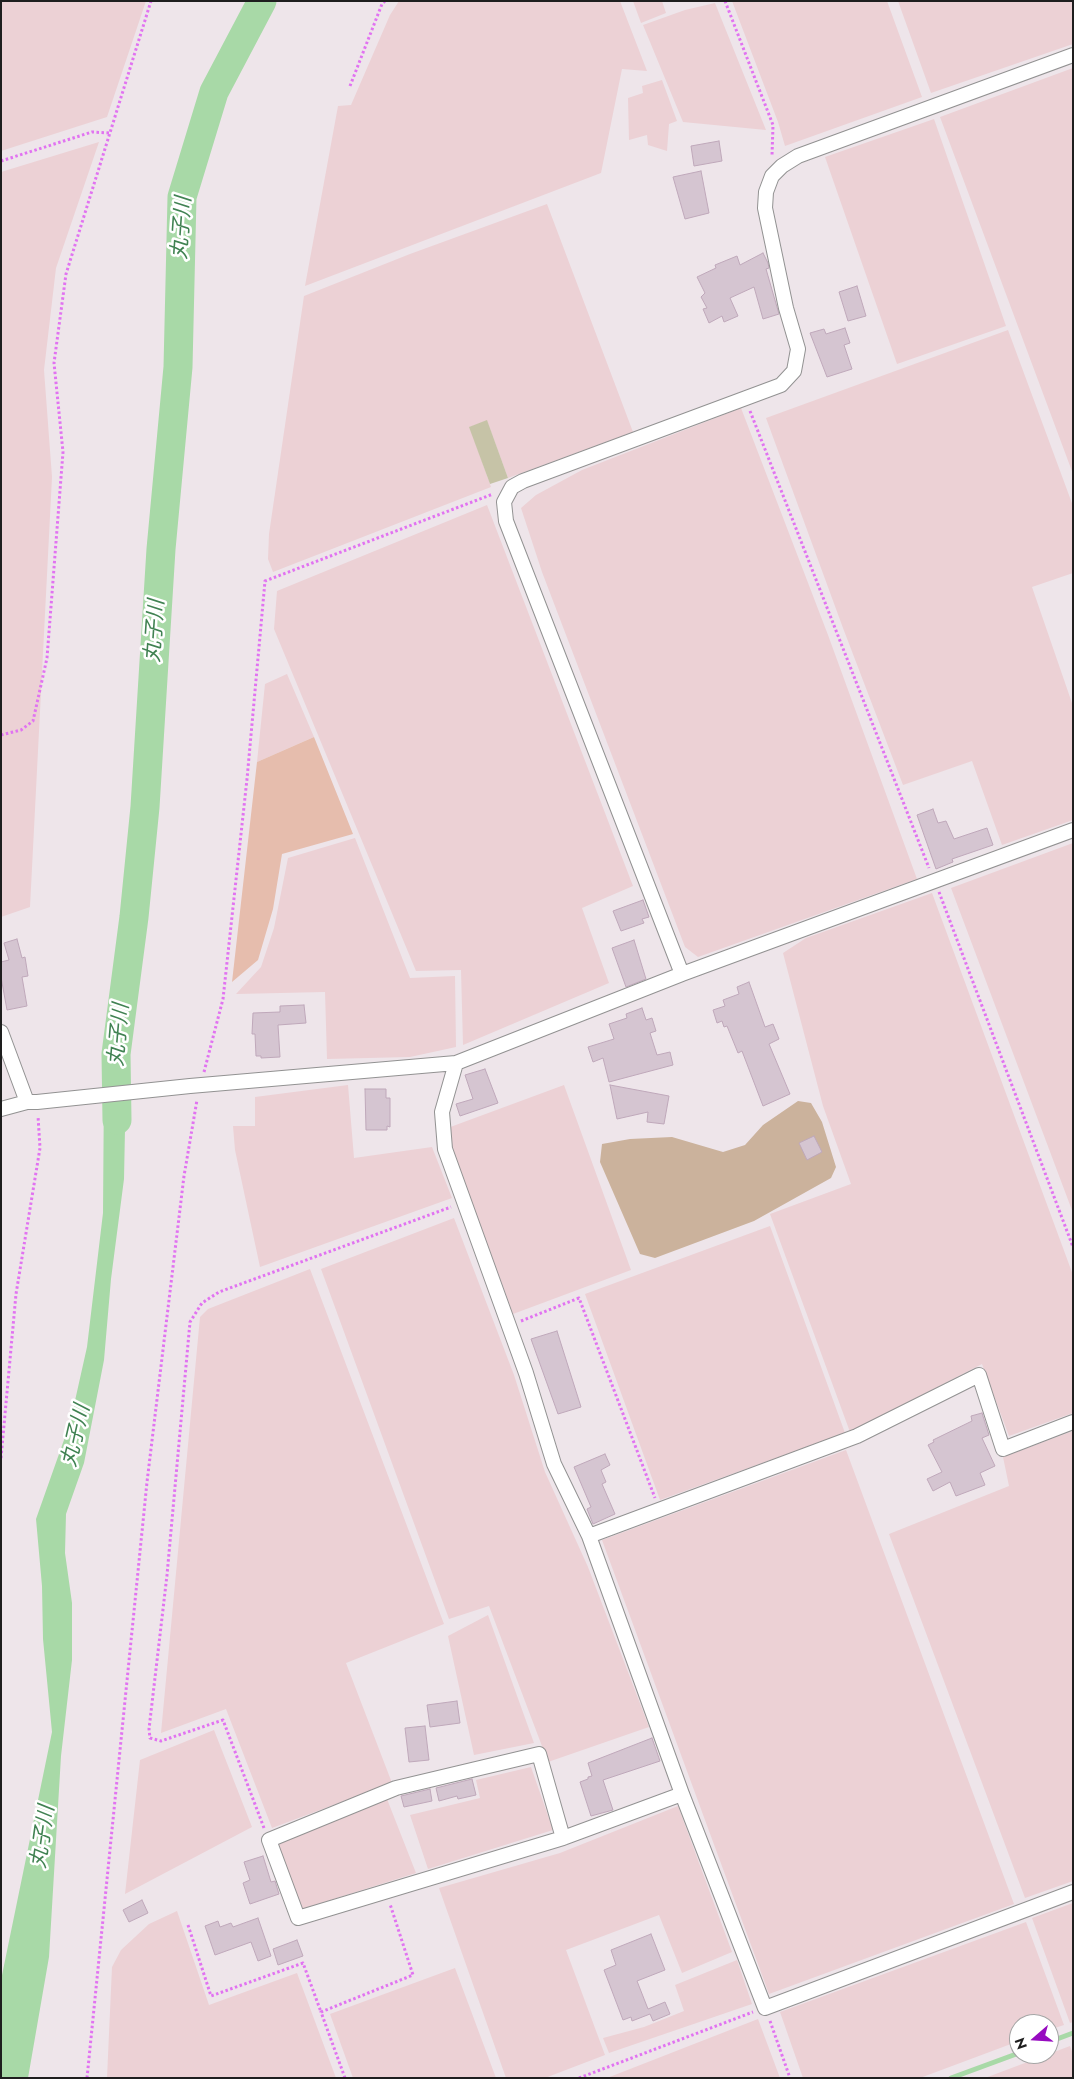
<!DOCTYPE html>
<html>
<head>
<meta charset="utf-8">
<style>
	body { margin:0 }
	#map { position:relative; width:1074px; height:2079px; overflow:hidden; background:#eee5ea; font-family:Jost,sans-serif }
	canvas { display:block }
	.frame { position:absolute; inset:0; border:2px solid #1e1e1e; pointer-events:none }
	.north { position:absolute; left:1009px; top:2014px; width:50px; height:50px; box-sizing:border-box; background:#fff; border:1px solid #a5a5a5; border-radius:50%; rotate:251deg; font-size:14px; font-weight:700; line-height:20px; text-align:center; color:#1e1e1e }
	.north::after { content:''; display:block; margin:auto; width:18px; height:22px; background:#970cc0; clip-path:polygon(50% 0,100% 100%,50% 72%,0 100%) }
</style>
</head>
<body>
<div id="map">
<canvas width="1074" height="2079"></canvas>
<div class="frame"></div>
<div class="north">N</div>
</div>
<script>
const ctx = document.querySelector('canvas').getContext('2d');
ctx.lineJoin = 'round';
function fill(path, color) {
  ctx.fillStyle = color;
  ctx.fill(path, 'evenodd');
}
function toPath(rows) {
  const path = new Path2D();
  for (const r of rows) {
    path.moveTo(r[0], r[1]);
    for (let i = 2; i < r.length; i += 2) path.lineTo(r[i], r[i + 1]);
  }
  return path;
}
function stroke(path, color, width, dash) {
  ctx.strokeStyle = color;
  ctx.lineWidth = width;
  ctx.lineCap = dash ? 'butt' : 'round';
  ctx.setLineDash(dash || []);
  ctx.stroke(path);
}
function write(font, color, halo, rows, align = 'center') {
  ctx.font = font + ' Jost,"Noto Sans JP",sans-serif';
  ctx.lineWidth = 5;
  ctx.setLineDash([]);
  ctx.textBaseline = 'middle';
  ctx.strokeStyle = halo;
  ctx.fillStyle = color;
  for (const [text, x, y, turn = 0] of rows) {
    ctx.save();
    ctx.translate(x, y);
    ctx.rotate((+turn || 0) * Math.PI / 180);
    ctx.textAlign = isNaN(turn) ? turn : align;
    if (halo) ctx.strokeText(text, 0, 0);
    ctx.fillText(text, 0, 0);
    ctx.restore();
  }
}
const farmland = toPath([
	[1,1,146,1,107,117,1,151],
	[399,1,620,1,647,71,622,69,601,173,305,286,338,106,351,105,390,15],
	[633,1,662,1,666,13,641,23],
	[732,1,887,1,922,97,785,146,778,122],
	[898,1,1073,1,1073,44,931,93],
	[715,3,766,130,683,122,643,25,685,10],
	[1073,68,1073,474,940,117],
	[662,80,677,121,669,124,667,151,648,145,647,135,629,140,628,98,643,93,642,86],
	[934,119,1006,326,897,364,825,157],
	[99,142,56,268,44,370,52,477,30,907,1,917,1,172],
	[547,204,633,432,508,478,487,421,470,427,491,487,273,572,268,559,269,534,304,296,410,254],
	[1008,330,1073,506,1073,573,1032,587,1073,706,1073,820,1002,845,972,761,903,785,843,628,766,418],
	[741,408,828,635,917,879,698,957,685,947,542,572,521,508,536,495,582,470],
	[487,505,633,886,582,908,609,983,463,1045,461,970,416,971,274,629,277,591],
	[287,674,314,737,257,762,265,684],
	[355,838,410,978,455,976,456,1047,410,1057,327,1059,325,992,236,994,261,967,274,928,288,858],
	[1073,843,1073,1213,951,888],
	[932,893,1073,1275,1073,1413,1009,1436,982,1364,850,1432,770,1214,851,1184,823,1106,783,953,806,938],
	[348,1085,354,1158,432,1147,452,1198,260,1267,235,1150,233,1126,255,1126,255,1097],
	[564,1085,631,1270,513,1314,445,1129],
	[454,1218,514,1375,545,1472,588,1567,649,1727,548,1762,489,1606,449,1619,321,1269],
	[770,1226,845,1433,660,1500,585,1294],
	[310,1269,444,1624,346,1663,392,1783,272,1828,226,1709,161,1733,200,1317,208,1309],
	[1073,1431,1073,1881,1025,1898,889,1534,1009,1486,1003,1457],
	[846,1450,1014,1904,769,1994,602,1540],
	[488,1615,534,1743,474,1755,448,1636],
	[214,1730,252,1827,125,1894,140,1760],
	[531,1767,553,1830,428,1869,410,1815,480,1798,476,1780],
	[387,1799,416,1873,302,1909,277,1844],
	[678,1806,732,1952,682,1973,659,1915,566,1950,605,2055,545,2078,506,2078,439,1888,560,1853],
	[1073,1903,1073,2022,1070,2023,1032,1918],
	[177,1911,209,2005,297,1973,336,2078,107,2078,112,1967,121,1950,149,1924],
	[1026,1922,1064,2025,1049,2030,1049,2024,1019,2024,1019,2041,920,2078,803,2078,780,2012],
	[737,1960,752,2004,609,2053,603,2038,644,2027,684,2011,675,1985],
	[455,1968,496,2078,353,2078,330,2014],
	[758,2019,780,2078,607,2078],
	[1070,2046,1073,2054,1073,2078,985,2078]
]);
const grass = toPath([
	[314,737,353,834,282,854,273,909,258,960,232,982,257,762]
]);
const forest = toPath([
	[798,1101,811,1103,822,1122,836,1167,831,1178,754,1221,655,1258,640,1254,600,1162,602,1144,630,1139,672,1137,723,1152,745,1145,763,1125]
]);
const cemetery = toPath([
	[487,420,508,478,490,484,469,427]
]);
const water = toPath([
	[126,1079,124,1179,111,1279,104,1360,84,1463,66,1514,65,1553,72,1603,72,1660,61,1756,49,1957,28,2078,1,2078,1,1980,52,1732,43,1639,42,1586,36,1519,70,1423,87,1347,103,1213,104,1081]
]);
const stream = toPath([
	[1049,2042,1073,2033],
	[951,2078,1019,2053]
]);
const river = toPath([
	[117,1120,116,1054,134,917,145,807,161,549,178,367,182,197,214,92,262,1]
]);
const building = toPath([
	[719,141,722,161,694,166,691,146,719,141],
	[701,171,709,213,685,219,673,177,701,171],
	[763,253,768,263,769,268,766,269,779,314,763,319,754,287,730,298,738,316,724,322,722,316,709,323,703,309,707,308,701,297,705,293,697,277,716,268,715,265,737,256,740,265,763,253],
	[857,286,866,316,848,321,839,292,857,286],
	[845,328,850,343,844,345,852,369,827,377,810,333,824,329,826,334,845,328],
	[933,809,938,823,946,821,954,839,987,828,993,845,952,859,953,862,936,869,917,815,933,809],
	[643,900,649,917,642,919,644,923,621,931,613,911,643,900],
	[17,939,22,958,25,957,28,976,22,977,27,1006,7,1010,1,977,1,962,9,960,4,943,17,939],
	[634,940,646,979,626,987,612,948,634,940],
	[749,982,765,1027,773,1024,779,1039,769,1044,790,1094,763,1106,742,1051,738,1053,727,1026,724,1027,722,1021,717,1023,713,1010,725,1006,723,1000,739,994,737,987,749,982],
	[304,1005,306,1023,278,1025,280,1057,261,1058,261,1056,256,1056,255,1034,252,1034,253,1013,280,1012,280,1006,304,1005],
	[642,1008,646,1020,652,1018,656,1031,650,1033,657,1055,670,1052,673,1065,609,1082,603,1058,593,1062,588,1047,614,1039,609,1024,627,1018,626,1014,642,1008],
	[485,1069,498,1103,460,1116,456,1104,473,1099,465,1075,485,1069],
	[610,1085,669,1096,664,1124,647,1122,648,1112,617,1119,610,1085],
	[365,1089,386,1089,386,1098,390,1098,390,1127,387,1126,387,1130,366,1130,365,1089],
	[814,1136,822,1152,807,1160,799,1143,814,1136],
	[557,1331,581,1407,558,1414,531,1339,557,1331],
	[982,1413,989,1435,982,1438,995,1466,980,1473,985,1485,956,1496,950,1482,933,1491,927,1479,942,1472,928,1445,934,1442,933,1440,972,1421,971,1416,982,1413],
	[605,1454,610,1465,601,1470,606,1482,602,1484,615,1514,593,1524,587,1509,591,1507,574,1467,605,1454],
	[457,1701,460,1723,430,1727,427,1705,457,1701],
	[425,1726,429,1760,409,1762,405,1728,425,1726],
	[652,1738,660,1761,603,1780,613,1810,591,1816,580,1782,588,1779,588,1777,592,1776,588,1763,652,1738],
	[472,1779,476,1795,458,1799,457,1796,439,1801,436,1788,472,1779],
	[430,1789,432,1801,404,1807,401,1796,430,1789],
	[263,1856,271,1882,275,1881,279,1894,250,1904,243,1883,250,1880,244,1862,263,1856],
	[142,1900,148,1913,129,1922,123,1910,142,1900],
	[258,1918,271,1956,258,1961,251,1942,215,1955,205,1926,218,1921,220,1927,231,1923,233,1927,258,1918],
	[651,1934,665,1970,637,1981,648,2009,665,2002,670,2014,653,2021,650,2014,632,2021,631,2017,623,2020,604,1970,616,1965,611,1950,651,1934],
	[297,1940,303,1956,278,1965,273,1949,297,1940]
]);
const path = toPath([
	[725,1,773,125,772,156],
	[350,86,382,4,385,1],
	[1,161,92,132,110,133],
	[750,411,929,868],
	[1,735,21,730,33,721,47,658,63,452,54,363,66,274,151,1],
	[939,892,1073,1247],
	[204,1072,223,999,247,779,265,581,493,494],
	[521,1321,579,1298,655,1498],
	[1,1458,16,1294,40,1148,38,1116],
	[264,1828,223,1720,161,1741,150,1738,149,1729,167,1575,190,1322,202,1303,219,1292,451,1207],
	[188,1925,211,1996,303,1963,321,2012],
	[770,2021,790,2078],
	[87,2078,147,1482,184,1176,197,1100],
	[345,2078,321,2012,413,1975,390,1904],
	[579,2078,753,2012]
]);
const street = toPath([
	[682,974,506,521,504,502,512,487,523,481,781,385,794,371,798,349,786,308,765,208,766,192,772,176,782,166,798,156,1073,55],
	[1,1032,27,1102],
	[456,1063,442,1112,445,1149,526,1373,554,1464,589,1536,682,1794,765,2008,1073,1892],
	[1,1109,27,1102,37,1102,190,1086,456,1063,682,974,1073,830],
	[589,1536,857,1436,979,1375,1003,1449,1073,1422],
	[563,1838,539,1754,396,1788,269,1840,298,1918,563,1838,682,1794]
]);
const waterNames = [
	["丸子川",183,228,-86],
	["丸子川",156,631,-86],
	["丸子川",120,1035,-85],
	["丸子川",77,1436,-77],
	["丸子川",44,1837,-82]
];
fill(farmland, '#ecd1d5');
fill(grass, '#e6bdad');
fill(forest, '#cbb29c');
fill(cemetery, '#c6c3a7');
fill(water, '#a8d9a7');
stroke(stream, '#a8d9a7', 5);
stroke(river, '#a8d9a7', 29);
fill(building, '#d5c5d1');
stroke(building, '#bfa8ba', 1);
stroke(street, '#929292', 16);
stroke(path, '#e173f1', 3, [2.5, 2.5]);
stroke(street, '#fff', 14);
write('italic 21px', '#408252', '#fff', waterNames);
</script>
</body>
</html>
